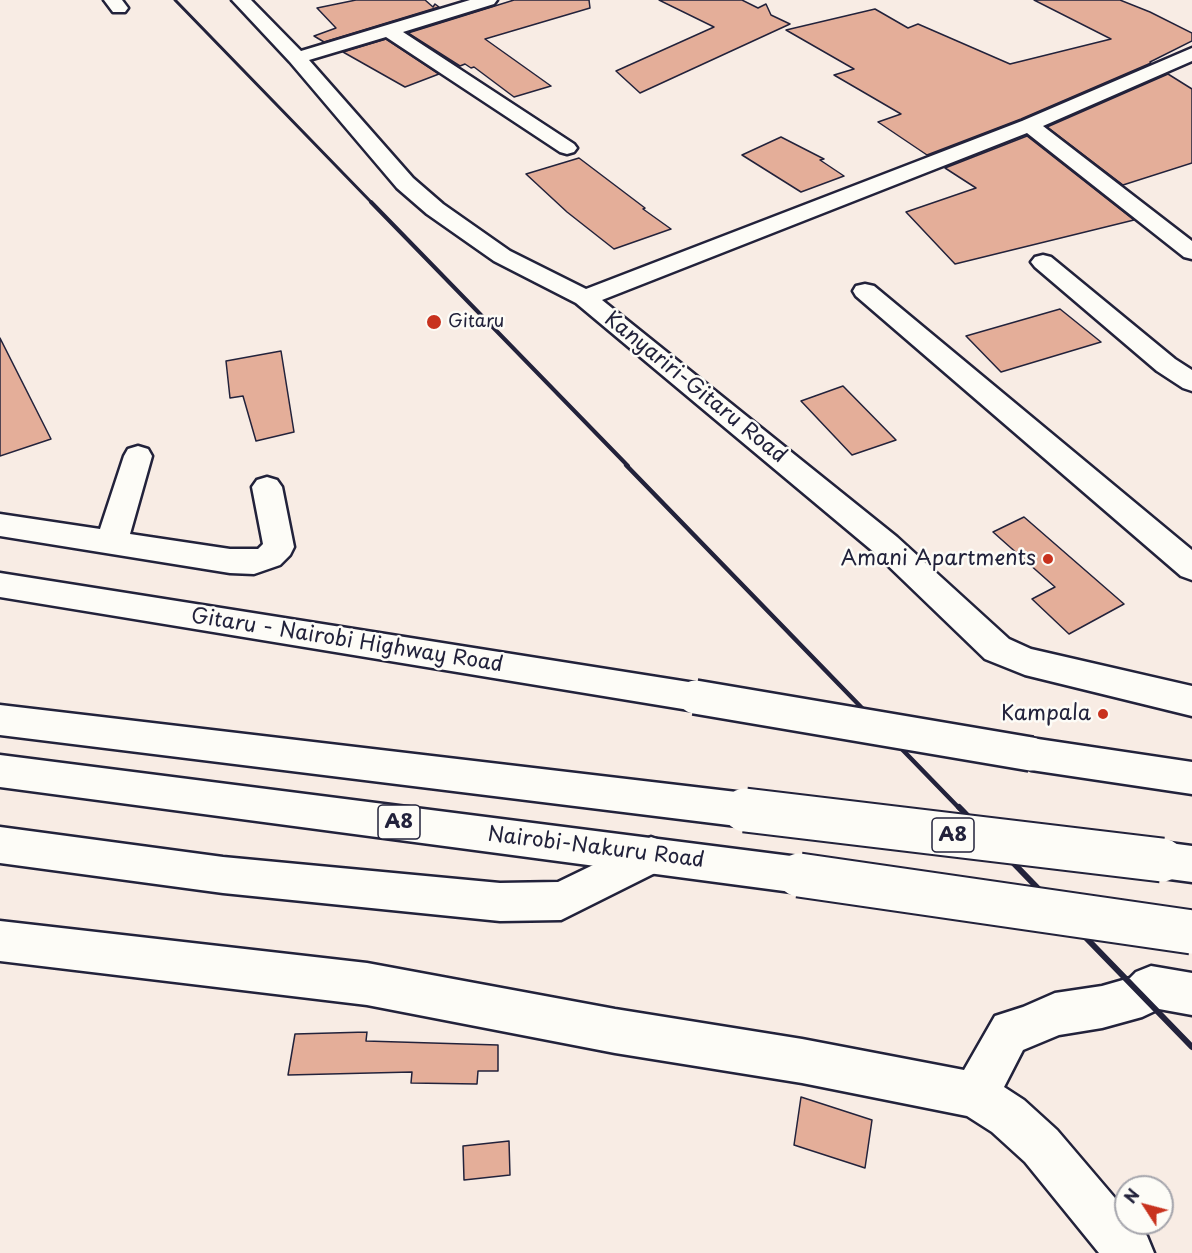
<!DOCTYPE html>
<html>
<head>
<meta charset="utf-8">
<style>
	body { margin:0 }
	#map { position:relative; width:1192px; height:1253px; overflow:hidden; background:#f8ece4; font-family:"Playpen Sans",sans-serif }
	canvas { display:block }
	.north { position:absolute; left:1114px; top:1175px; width:60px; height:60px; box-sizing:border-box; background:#fdfcf7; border:2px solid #a5a5ac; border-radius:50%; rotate:306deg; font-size:16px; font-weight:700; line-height:24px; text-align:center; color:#22223b }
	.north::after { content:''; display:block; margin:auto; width:21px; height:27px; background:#c8321e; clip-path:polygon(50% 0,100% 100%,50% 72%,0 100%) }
</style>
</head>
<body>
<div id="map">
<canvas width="1192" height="1253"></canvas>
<div class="north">N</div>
</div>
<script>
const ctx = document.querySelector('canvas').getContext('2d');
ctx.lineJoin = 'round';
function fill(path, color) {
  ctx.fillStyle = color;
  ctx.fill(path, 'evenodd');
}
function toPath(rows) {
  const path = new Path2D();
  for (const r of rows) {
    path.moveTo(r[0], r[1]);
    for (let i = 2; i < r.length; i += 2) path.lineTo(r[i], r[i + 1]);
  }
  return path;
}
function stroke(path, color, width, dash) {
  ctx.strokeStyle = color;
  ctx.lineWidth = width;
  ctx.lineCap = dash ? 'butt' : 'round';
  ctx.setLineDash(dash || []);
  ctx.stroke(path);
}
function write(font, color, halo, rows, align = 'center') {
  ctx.font = font + ' "Playpen Sans",sans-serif';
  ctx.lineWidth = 5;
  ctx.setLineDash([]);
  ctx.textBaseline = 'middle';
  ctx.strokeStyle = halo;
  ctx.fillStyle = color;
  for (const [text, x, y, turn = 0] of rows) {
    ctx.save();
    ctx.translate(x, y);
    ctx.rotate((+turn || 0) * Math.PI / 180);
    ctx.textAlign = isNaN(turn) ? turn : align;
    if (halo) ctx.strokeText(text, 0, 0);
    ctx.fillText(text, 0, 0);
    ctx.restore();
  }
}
const building = toPath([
	[356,0,425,0,433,7,435,4,439,7,324,42,314,36,336,28,317,8,356,0],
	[514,0,589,0,590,8,485,39,551,86,514,97,474,67,471,68,465,64,460,66,408,33,514,0],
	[659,0,742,0,758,8,766,4,771,15,790,24,640,93,616,71,714,27,659,0],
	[1034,0,1120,0,1150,12,1192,33,1192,41,1150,62,1151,63,1021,119,927,155,878,122,901,114,834,75,854,69,786,30,875,9,908,28,918,24,1010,64,1111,39,1034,0],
	[386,39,439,74,405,87,343,52,386,39],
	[1168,74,1192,89,1192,163,1123,185,1047,127,1168,74],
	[1027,136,1134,220,955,264,906,212,976,188,945,168,1027,136],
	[781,137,824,159,820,160,844,176,801,192,742,155,781,137],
	[579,158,645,208,643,209,671,229,614,249,567,212,526,174,579,158],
	[1060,309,1101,342,1001,372,966,336,1060,309],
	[0,338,51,439,0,456,0,338],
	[281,351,294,432,256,441,243,396,230,398,226,361,281,351],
	[843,386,896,440,852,455,801,401,843,386],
	[1024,517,1124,604,1069,634,1032,599,1055,587,993,532,1024,517],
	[367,1032,366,1041,498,1045,498,1071,478,1071,477,1084,411,1083,412,1072,288,1075,295,1034,367,1032],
	[801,1097,872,1120,865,1168,794,1145,801,1097],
	[509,1141,510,1175,464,1180,463,1146,509,1141]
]);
const minor = toPath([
	[104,0,122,0,128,8,125,12,113,12,104,0],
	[232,0,251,0,301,51,470,0,497,0,494,4,403,32,574,144,577,148,574,152,567,154,560,152,386,37,309,60,413,178,443,204,510,251,586,289,1022,121,1192,48,1192,61,1043,126,1192,241,1192,259,1184,257,1027,133,602,300,897,537,1009,639,1031,649,1192,686,1192,716,1025,675,985,659,875,553,576,303,494,261,427,214,397,188,290,62,232,0],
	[1043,255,1051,257,1175,359,1192,370,1192,391,1183,388,1157,371,1035,267,1031,262,1035,257,1043,255],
	[865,284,874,286,1192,550,1192,580,1181,576,856,296,853,291,856,286,865,284],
	[138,446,148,449,152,456,130,534,230,549,258,549,263,544,252,487,257,480,267,477,277,480,282,487,294,547,290,555,280,565,254,574,230,573,0,536,0,514,100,529,124,456,128,449,138,446],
	[0,573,695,683,707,687,712,697,707,707,695,711,0,597,0,573],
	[1031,738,1192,762,1192,794,1031,770,1018,765,1013,754,1018,743,1031,738],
	[0,827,223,857,500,883,558,882,651,837,665,842,670,855,665,868,561,920,500,921,223,893,0,863,0,827],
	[0,921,367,963,615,1009,802,1039,964,1070,995,1016,1023,1007,1055,993,1102,986,1130,978,1136,972,1151,966,1192,973,1192,1015,1159,1009,1142,1017,1102,1028,1059,1035,1023,1050,1004,1087,1024,1100,1057,1130,1126,1211,1126,1223,1137,1223,1147,1236,1154,1253,1099,1253,1025,1162,992,1132,967,1116,802,1083,615,1053,367,1005,0,961,0,921]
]);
const highway = toPath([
	[0,705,745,793,758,798,764,810,758,822,745,827,0,735,0,705],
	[0,755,799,857,813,862,819,875,813,888,799,893,0,787,0,755],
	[1162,842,1192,846,1192,882,1162,878,1148,873,1143,860,1148,847,1162,842]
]);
const railFar3 = toPath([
	[175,0,372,203]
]);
const railFar2 = toPath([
	[371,202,628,466]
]);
const railFar1 = toPath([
	[626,465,960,809]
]);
const rail = toPath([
	[959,807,1192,1047]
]);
const minorBridge = toPath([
	[695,697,1031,754]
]);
const highwayBridge = toPath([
	[745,810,1162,860],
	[799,875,1192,932]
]);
const markers = [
	[434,322,8,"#c8321e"],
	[1048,559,6,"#c8321e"],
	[1103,714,6,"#c8321e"]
];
const farPoinames = [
	["Gitaru",448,322]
];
const shields = [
	[399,822,42],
	[953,835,42]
];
const shieldNames = [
	["A8",399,822],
	["A8",953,835]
];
const streetNames = [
	["Kanyariri-Gitaru Road",695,388,39],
	["Gitaru - Nairobi Highway Road",347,641,9],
	["Nairobi-Nakuru Road",596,848,7]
];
const poiNames = [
	["Amani Apartments",1036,559],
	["Kampala",1091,714]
];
fill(building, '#e4ae99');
stroke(building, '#22223b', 1.5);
stroke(minor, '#22223b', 5);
stroke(highway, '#22223b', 5);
fill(minor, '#fdfcf7');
fill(highway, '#fdfcf7');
stroke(railFar3, '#22223b', 3);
stroke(railFar2, '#22223b', 4);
stroke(railFar1, '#22223b', 4.5);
stroke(rail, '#22223b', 6);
stroke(minorBridge, '#22223b', 38, []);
stroke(highwayBridge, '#22223b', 47, []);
stroke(minorBridge, '#fdfcf7', 33);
stroke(highwayBridge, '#fdfcf7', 43);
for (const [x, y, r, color] of markers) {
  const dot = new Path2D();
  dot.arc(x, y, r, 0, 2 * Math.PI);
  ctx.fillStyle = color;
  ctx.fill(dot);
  stroke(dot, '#fdfcf7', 2);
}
write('18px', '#22223b', '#fdfcf7', farPoinames, 'left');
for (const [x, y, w] of shields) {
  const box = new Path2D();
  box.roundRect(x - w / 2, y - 17, w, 34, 4.5);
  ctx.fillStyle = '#fdfcf7';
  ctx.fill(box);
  stroke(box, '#22223b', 1.5);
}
write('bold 20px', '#22223b', null, shieldNames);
write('21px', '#22223b', '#fdfcf7', streetNames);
write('21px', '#22223b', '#fdfcf7', poiNames, 'right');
</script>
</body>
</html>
